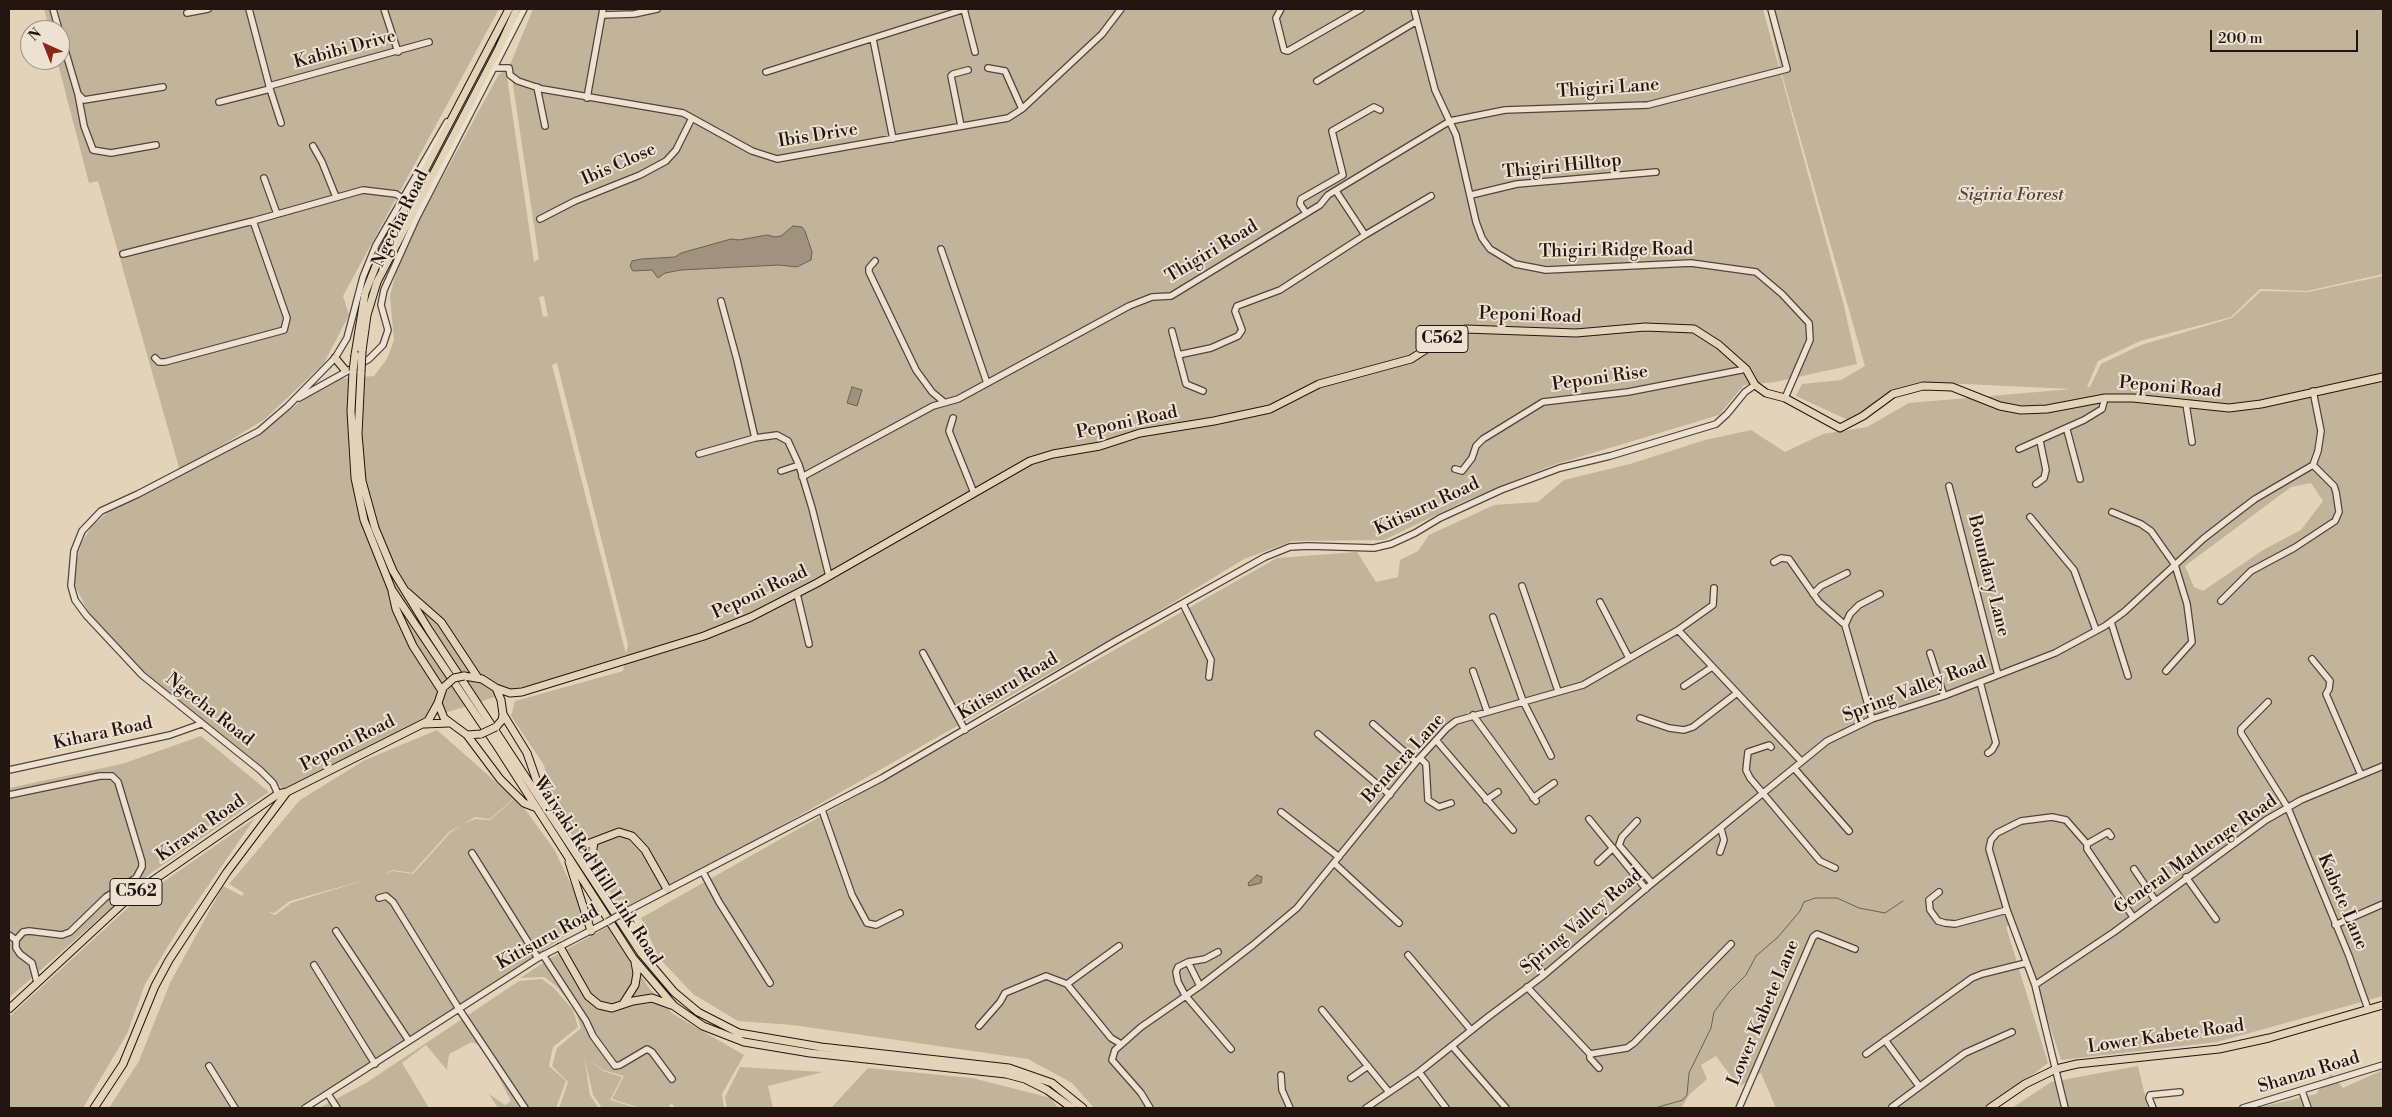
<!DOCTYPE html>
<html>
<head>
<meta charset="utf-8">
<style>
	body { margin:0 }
	#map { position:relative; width:2392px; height:1117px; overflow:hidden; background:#e3d3b8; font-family:"Libre Bodoni",serif }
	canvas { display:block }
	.frame { position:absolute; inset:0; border:10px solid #22150f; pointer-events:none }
	.north { position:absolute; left:20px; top:20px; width:50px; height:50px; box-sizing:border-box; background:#ede2d1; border:1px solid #9c9083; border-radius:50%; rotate:316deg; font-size:14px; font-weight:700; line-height:20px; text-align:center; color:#22150f }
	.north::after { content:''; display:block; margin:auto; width:18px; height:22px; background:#8f2418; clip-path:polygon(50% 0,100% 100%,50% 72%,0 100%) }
	.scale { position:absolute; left:2210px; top:30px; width:148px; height:22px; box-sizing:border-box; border:2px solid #22150f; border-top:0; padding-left:6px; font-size:15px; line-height:18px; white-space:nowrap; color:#22150f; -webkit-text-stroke:4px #ede2d1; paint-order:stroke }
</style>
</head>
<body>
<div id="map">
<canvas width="2392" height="1117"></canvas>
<div class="frame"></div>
<div class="north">N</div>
<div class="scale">200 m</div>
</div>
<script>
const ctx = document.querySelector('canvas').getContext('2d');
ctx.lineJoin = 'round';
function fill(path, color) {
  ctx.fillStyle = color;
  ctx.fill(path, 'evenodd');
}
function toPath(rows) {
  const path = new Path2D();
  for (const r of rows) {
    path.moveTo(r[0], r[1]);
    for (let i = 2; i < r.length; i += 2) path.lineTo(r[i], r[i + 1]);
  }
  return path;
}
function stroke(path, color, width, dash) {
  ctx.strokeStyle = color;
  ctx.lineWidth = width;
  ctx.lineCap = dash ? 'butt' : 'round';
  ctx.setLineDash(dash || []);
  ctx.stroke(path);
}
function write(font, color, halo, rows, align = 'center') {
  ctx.font = font + ' "Libre Bodoni",serif';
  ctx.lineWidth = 4;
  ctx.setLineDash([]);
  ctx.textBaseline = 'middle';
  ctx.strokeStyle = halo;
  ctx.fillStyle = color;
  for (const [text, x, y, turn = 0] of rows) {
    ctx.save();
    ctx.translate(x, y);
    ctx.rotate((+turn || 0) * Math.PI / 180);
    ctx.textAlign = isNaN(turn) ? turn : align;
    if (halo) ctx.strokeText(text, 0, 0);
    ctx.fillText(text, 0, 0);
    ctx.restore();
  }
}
const green = toPath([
	[44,9,499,9,343,296,349,315,324,363,265,419,180,471,98,181,89,183,57,60,60,60,60,30,50,30],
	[533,9,1763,9,1844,306,1857,364,1775,382,1744,385,1719,415,1553,465,1463,502,1384,540,1293,541,1244,559,1151,616,765,835,621,909,553,806,544,765,511,716,515,701,623,671,626,655,423,720,283,789,255,761,142,674,88,611,75,586,75,565,82,542,92,526,113,508,259,434,309,395,336,379,374,376,387,359,394,340,390,296,398,265,411,235,499,74,506,70,534,262,539,259,510,65],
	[544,296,548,316,543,317,539,297],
	[557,363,628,645,626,654,552,365],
	[1767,9,2383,9,2383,274,2307,291,2260,289,2231,317,2140,341,2098,361,2087,387,2090,387,2101,364,2141,345,2232,318,2261,291,2308,292,2383,276,2383,996,2217,1042,2061,1060,2015,920,2006,927,2048,1063,1989,1108,1776,1108,1761,1073,1739,1087,1716,1056,1701,1065,1707,1079,1690,1094,1681,1108,1094,1108,1072,1083,1028,1059,793,1025,738,1021,693,994,659,958,641,918,1277,558,1357,552,1376,582,1398,577,1400,560,1418,551,1429,535,1494,505,1538,502,1564,480,1630,464,1705,440,1751,430,1785,452,1823,434,1867,427,1909,403,2072,389,1921,382,1888,393,1861,415,1848,420,1796,396,1802,384,1841,380,1865,366,1781,71],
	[2311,483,2323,501,2301,530,2263,550,2203,591,2194,587,2185,566,2291,487],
	[437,730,514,798,490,819,475,817,463,824,475,819,490,820,515,798,522,805,554,849,576,895,592,919,299,1108,109,1108,139,1061,170,983,223,886,242,896,244,893,229,884,300,800,365,760],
	[462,825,451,832,413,874,393,871,381,875,393,870,412,873,450,831],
	[365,880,291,903,275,915,267,911,274,913,290,901],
	[201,736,269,792,151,873,9,998,9,788,122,764],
	[255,818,181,925,145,984,127,1034,83,1108,9,1108,9,1017,133,903],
	[609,926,649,988,673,1014,744,1055,722,1094,724,1108,675,1108,672,1104,669,1105,671,1108,664,1108,667,1106,662,1108,640,1108,612,1099,624,1076,603,1070,587,1058,603,1071,622,1077,610,1100,637,1108,602,1108,593,1095,584,1056,590,1095,598,1107,559,1108,568,1082,552,1066,557,1048,581,1028,575,1009,556,986,544,977,520,978,549,959],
	[542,979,554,988,573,1010,578,1027,553,1047,549,1066,566,1081,556,1108,498,1108,489,1094,505,1105,511,1101,489,1059,481,1046,472,1042,449,1054,447,1070,426,1045,402,1063,429,1108,319,1108,366,1083,519,981],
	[2138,1066,2148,1108,2012,1108,2051,1082],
	[740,1067,823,1072,768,1086,773,1108,727,1108,725,1097],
	[868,1068,972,1078,1051,1098,1058,1108,831,1108],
	[2383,1070,2383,1108,2257,1108,2316,1094,2331,1074,2343,1088]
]);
const water = toPath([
	[793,226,802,227,805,231,812,252,811,260,797,267,779,265,681,270,665,273,658,278,652,270,633,271,630,266,632,261,641,259,675,257,681,253,731,239,739,240,767,235,775,237,781,236,793,226],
	[852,387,862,390,857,406,847,403,852,387],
	[1257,875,1262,877,1261,883,1249,886,1248,883,1257,875]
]);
const stream = toPath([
	[1655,1108,1683,1100,1687,1095,1689,1073,1711,1028,1714,1012,1729,992,1746,975,1756,956,1778,937,1800,911,1804,902,1815,898,1837,898,1859,908,1885,913,1903,901]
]);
const minor = toPath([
	[53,9,59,30],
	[249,9,270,89,281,123],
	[384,9,398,52],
	[964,9,975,52],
	[1281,9,1276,18,1284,50,1288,51,1361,9],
	[1414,9,1435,90,1456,135,1476,222,1482,238,1490,249,1515,264,1546,270,1691,263,1756,272,1782,294,1809,323,1810,340,1785,398],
	[187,13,208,9],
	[602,15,634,14,657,9],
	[60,33,78,94,84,100,163,87],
	[873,39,893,139],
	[495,68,509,68,510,75,518,81,542,89,683,113,752,151,777,159,1008,118,1022,109,1102,34,1121,9],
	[988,68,1005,71,1022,109],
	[766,72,965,9],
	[1317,81,1417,21],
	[269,86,429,42],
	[537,87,545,126],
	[78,94,84,126,93,150,111,153,156,145],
	[587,98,603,9],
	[219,102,270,89],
	[961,126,951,76,953,74,968,70],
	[313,146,322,162,336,197],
	[264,178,277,214],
	[1336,191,1365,235],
	[1471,195,1517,184,1656,172],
	[1306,213,1300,204,1301,199,1343,175,1332,131,1374,107,1380,110],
	[540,219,575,201,640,175,666,161,676,150,692,118],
	[941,249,987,383],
	[123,254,253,221,363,190,396,194,402,198],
	[875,261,869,268,869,272,916,370,932,392,944,402],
	[721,301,737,360,755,438],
	[1172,331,1186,384,1203,391],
	[1178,355,1211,348,1238,336,1242,330,1235,311,1237,306,1280,290,1365,235,1431,196],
	[155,358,159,362,165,362,284,330,287,318,253,221],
	[299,398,369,359,383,345,388,330,381,305,384,290,416,219,524,9],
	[2186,404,2192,442],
	[953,418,949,431,974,493],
	[2067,430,2080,479],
	[2019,449,2084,420,2102,409,2105,398],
	[699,454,755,438,777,435,788,441,799,465,812,508,829,576],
	[1455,469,1462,471,1472,458,1476,446,1483,439,1543,402,1628,392,1746,369],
	[781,471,799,465],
	[802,477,933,406,958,399,1129,306,1152,297,1171,296,1320,205,1328,195,1450,121,1505,110,1648,105,1787,69,1771,9],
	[2036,484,2044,478,2046,470,2040,441],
	[1949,486,1998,675],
	[2112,512,2141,524,2151,531,2175,565,2187,604,2192,642,2166,671],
	[2030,517,2074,570,2096,630],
	[1774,562,1781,558,1789,559,1819,602,1845,625],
	[1522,586,1558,691],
	[797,594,809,644],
	[1813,594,1821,586,1847,573],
	[2221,601,2251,571,2294,548,2335,521,2339,512,2336,492,2334,486,2313,465],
	[1600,602,1629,658],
	[1183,604,1211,660,1209,677],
	[1493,617,1523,701,1551,756],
	[2111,622,2128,676],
	[1678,630,1713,605,1714,588],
	[923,653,965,730],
	[1930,653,1944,696],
	[2312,659,2330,681,2329,689,2326,694,2361,775],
	[1473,671,1487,711],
	[1980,682,1996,743,1992,750,1988,753],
	[1684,686,1712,667],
	[2268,702,2241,729,2241,733,2288,808,2349,956,2368,1009],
	[1473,715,1536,801],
	[1640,718,1669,728,1684,730,1693,727,1737,693],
	[1872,719,1845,625,1850,614,1859,605,1880,594],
	[1373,724,1416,762],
	[1318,734,1390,795],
	[1436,740,1513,830],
	[1771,747,1769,745,1748,752,1746,770,1750,778,1820,861,1835,868],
	[1420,758,1426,764,1428,800,1439,807,1451,803],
	[1794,768,1849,831],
	[9,770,170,735,201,724],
	[278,794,273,783,260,770,142,675,86,615,75,600,71,586,74,551,82,531,101,511,138,494,259,431,288,406,335,358,347,338,363,277,376,245,447,122],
	[9,795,100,776,112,776,118,782,142,862,142,867,136,878,106,897,70,932,62,935,29,931,23,932,16,940],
	[1533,798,1554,783],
	[1486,800,1498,792],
	[822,810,852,895,867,923,876,925,900,913],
	[1281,812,1339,857],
	[1589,819,1646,889],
	[1637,821,1622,837,1619,845,1652,883],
	[2111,836,2108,832,2087,844,2087,849,2133,917],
	[1720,852,1724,840,1721,829],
	[472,853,538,958],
	[1598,862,1613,848],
	[1334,863,1399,923],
	[2134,869,2155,900],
	[703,872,719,902,770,983],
	[2186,877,2216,919],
	[1939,892,1929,900,1930,910,1938,921,1945,923,1955,924,2007,910],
	[379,898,386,896,393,902,459,1009,525,1108],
	[621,914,882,778,1117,640,1265,557,1290,547,1308,546,1374,548,1391,544,1415,533,1440,518,1501,490,1560,468,1610,456,1716,424,1727,414,1745,392,1755,385],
	[2335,925,2383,904],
	[336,931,409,1041],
	[9,935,16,940],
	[16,940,16,948,20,954,32,963,37,982],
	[543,955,586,1021,593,1036,615,1066,620,1065,647,1049,652,1052,672,1079],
	[1408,955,1471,1030],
	[1532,957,1544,975],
	[1188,962,1178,967,1176,972,1178,982,1185,995,1231,1049],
	[314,965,375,1064],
	[1067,984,1111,1038,1121,1044],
	[2035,985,2114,932,2266,820,2301,800,2383,766],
	[1200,986,1188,962,1205,959,1218,952],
	[1527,987,1590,1054,1627,1048,1634,1043,1731,944],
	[1322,1010,1389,1092],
	[979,1026,1000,1002,1005,993,1046,976,1067,984,1119,946],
	[1885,1040,1919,1086],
	[1452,1046,1506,1108],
	[1590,1054,1590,1058,1599,1068],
	[1866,1054,1972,978,1982,974,2026,963],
	[209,1066,235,1108],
	[1419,1072,1446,1108],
	[1281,1075,1282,1090,1290,1108],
	[1351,1078,1368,1066],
	[2302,1091,2308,1108],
	[328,1094,337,1108],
	[305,1108,538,958,607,922],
	[1150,1108,1141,1093,1112,1060,1115,1050,1141,1027,1200,986,1253,945,1297,908,1416,762,1447,728,1456,721,1583,685,1678,630,1801,761],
	[1366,1108,1419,1072,1488,1017,1544,975,1649,886,1827,741,1872,719,1944,696,2055,653,2105,626,2124,612,2203,539,2230,518,2255,499,2313,465,2318,451,2321,431,2313,391],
	[1739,1108,1813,937,1817,934,1855,949],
	[1893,1108,1892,1107,1965,1053,2012,1032],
	[2065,1108,2035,985,2007,910,1989,849,1991,840,1997,833,2021,821,2052,817,2066,820,2087,844],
	[2153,1108,2149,1098,2150,1095,2180,1092],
	[2243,1108,2383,1065]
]);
const major = toPath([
	[362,351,367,315,377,282,499,48,517,9],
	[355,355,365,293,379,258,509,9],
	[335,358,345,370],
	[353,371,351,411,355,478,364,520,392,590,499,749,633,958,674,1006,703,1026,744,1042,810,1053,1006,1074,1025,1079,1047,1090,1072,1108],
	[361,372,358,434,362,481,375,528,393,571,429,630,641,953,674,992,698,1012,739,1033,821,1047,1009,1068,1052,1083,1083,1108],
	[392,591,396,609,413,646,442,691],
	[407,592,441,622,478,678],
	[464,676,482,679,496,688,501,700,503,714,502,720,496,727],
	[443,688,438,703,444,718,467,735,481,734],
	[496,688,510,693,522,692,704,636,751,617,817,583,1030,461,1053,454,1100,446,1140,433,1214,421,1270,409,1319,384,1411,359,1442,339,1466,329,1576,333,1645,327,1694,329,1719,345,1746,369,1755,385,1766,393,1785,398,1840,428,1863,416,1893,394,1923,386,1952,387,2000,406,2021,410,2047,409,2105,398,2133,398,2229,408,2261,404,2383,377],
	[503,714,527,753,543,799],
	[424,724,449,723],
	[467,735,500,779,524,803,537,808],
	[568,839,585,845,619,832,632,836,645,850,667,889],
	[569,862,591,931],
	[594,876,591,862,594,842],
	[560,947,588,996,599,1005,612,1008,633,1001,652,998,671,1005],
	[623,1004,635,985,637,973,635,962],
	[9,1009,132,895,278,794,287,792,428,721,438,703],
	[94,1108,123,1064,155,986,169,960,227,872,287,792],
	[1990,1108,2025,1084,2056,1069,2077,1064,2219,1049,2269,1038,2383,1005]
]);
const minorBridge = toPath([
	[607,922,621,914]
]);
const majorBridge = toPath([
	[353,371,355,355],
	[361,372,362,351],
	[445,686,454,678,464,676],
	[481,734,496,727]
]);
const shields = [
	[1442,339,52],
	[136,892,52]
];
const shieldNames = [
	["C562",1442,339],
	["C562",136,892]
];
const streetNames = [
	["Kabibi Drive",345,50,-15],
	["Thigiri Lane",1608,89,-4],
	["Ibis Drive",818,136,-9],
	["Ibis Close",619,165,-24],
	["Thigiri Hilltop",1562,167,-6],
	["Ngecha Road",401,219,-64],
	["Thigiri Ridge Road",1616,251,-1],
	["Thigiri Road",1212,252,-31],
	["Peponi Road",1530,316,2],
	["Peponi Rise",1600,379,-8],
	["Peponi Road",2170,388,5],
	["Peponi Road",1127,423,-12],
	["Kitisuru Road",1427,507,-25],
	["Boundary Lane",1988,576,76],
	["Peponi Road",760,593,-25],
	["Kitisuru Road",1008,687,-31],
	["Spring Valley Road",1915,690,-21],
	["Ngecha Road",209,710,38],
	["Kihara Road",103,734,-12],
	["Peponi Road",348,744,-27],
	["Bendera Lane",1404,759,-48],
	["Kirawa Road",201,829,-35],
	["General Mathenge Road",2196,855,-35],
	["Waiyaki Red Hill Link Road",597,871,57],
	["Kabete Lane",2342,902,67],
	["Spring Valley Road",1582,922,-40],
	["Kitisuru Road",548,938,-29],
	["Lower Kabete Lane",1764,1013,-67],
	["Lower Kabete Road",2166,1037,-8],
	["Shanzu Road",2309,1073,-17]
];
const parkNames = [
	["Sigiria Forest",2011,196]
];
fill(green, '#c2b39b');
fill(water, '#a1927f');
stroke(water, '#6e6052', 1);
stroke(stream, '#6e6052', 1);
stroke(minor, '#524439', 8);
stroke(major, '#22150f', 9);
stroke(minor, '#ede2d1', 5.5);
stroke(major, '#e3d3b8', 7);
stroke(minorBridge, '#524439', 8, []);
stroke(majorBridge, '#22150f', 9, []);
stroke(minorBridge, '#ede2d1', 5.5);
stroke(majorBridge, '#e3d3b8', 7);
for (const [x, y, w] of shields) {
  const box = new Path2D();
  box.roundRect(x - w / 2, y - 13.5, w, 27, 4);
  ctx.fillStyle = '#ede2d1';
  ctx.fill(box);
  stroke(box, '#22150f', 1);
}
write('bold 16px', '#22150f', null, shieldNames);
write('18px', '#22150f', '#ede2d1', streetNames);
write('italic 18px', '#524439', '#ede2d1', parkNames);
</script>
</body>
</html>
